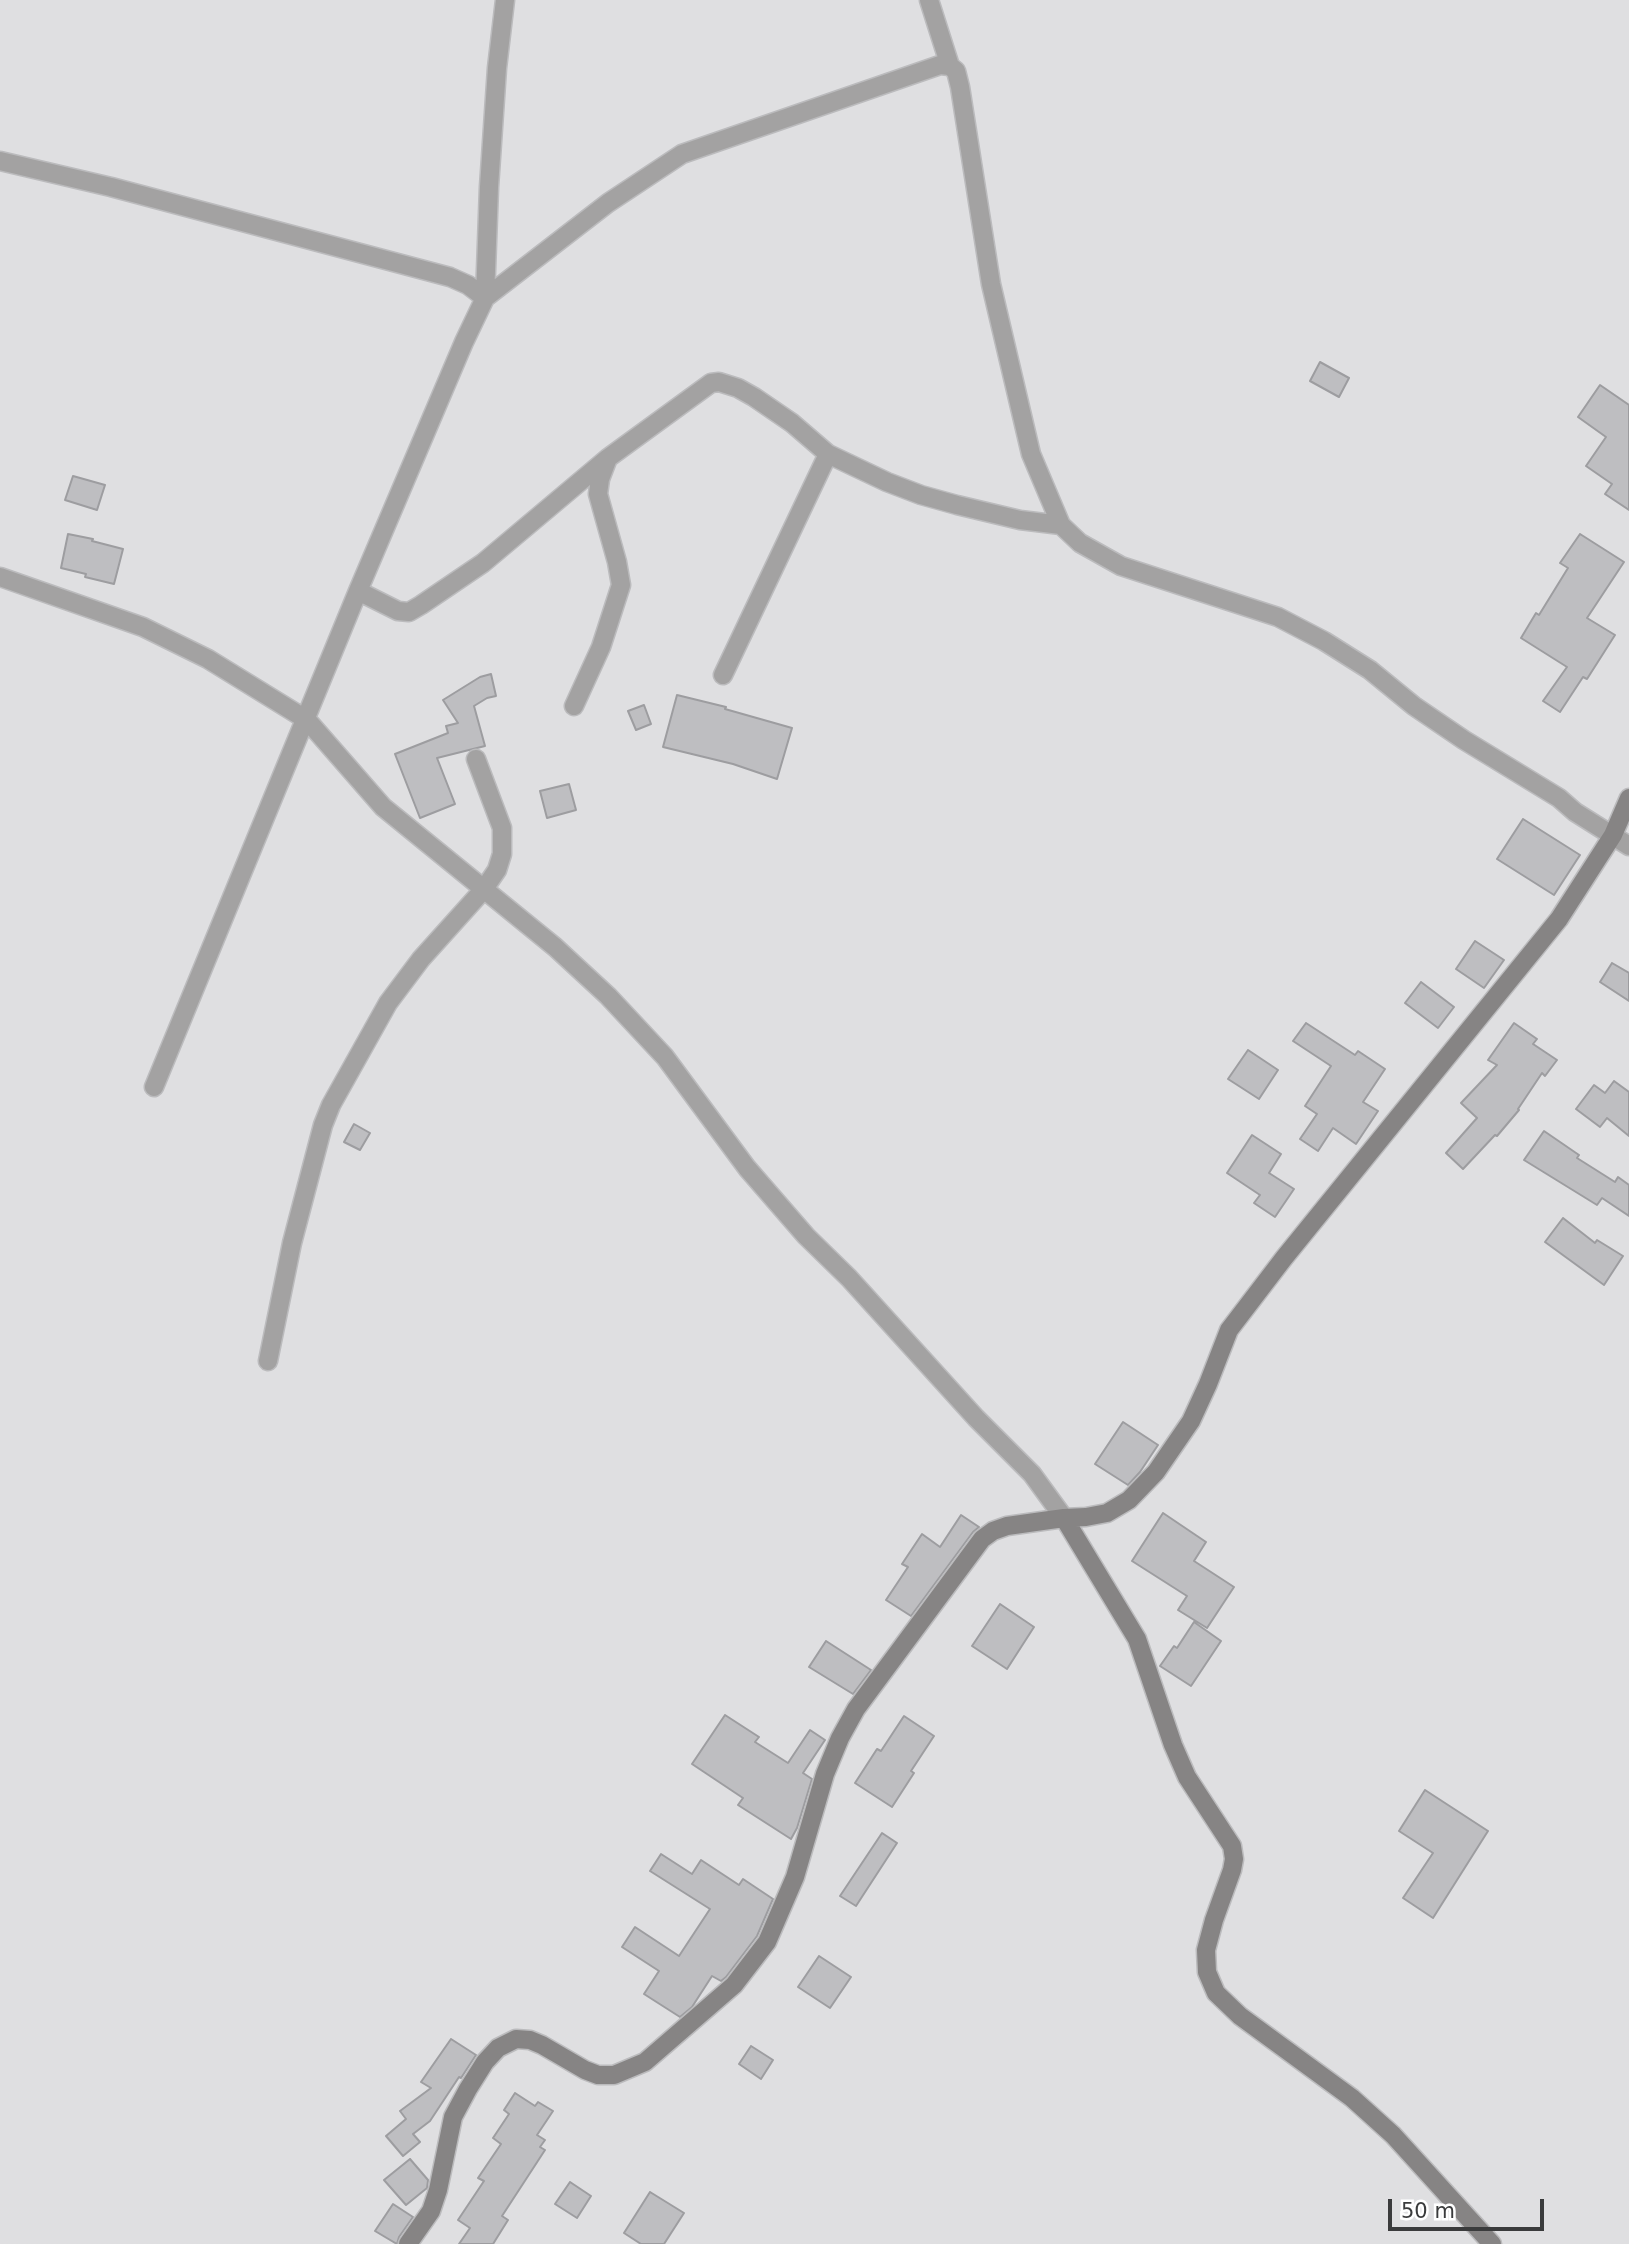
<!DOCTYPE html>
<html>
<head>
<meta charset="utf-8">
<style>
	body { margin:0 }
	#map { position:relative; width:1629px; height:2244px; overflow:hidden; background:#dfdfe1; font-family:"DejaVu Sans",sans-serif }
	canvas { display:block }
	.scale { position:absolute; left:1388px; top:2199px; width:156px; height:32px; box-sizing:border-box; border:4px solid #3a3b3c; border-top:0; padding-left:9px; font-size:21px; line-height:24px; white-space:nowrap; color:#3a3b3c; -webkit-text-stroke:5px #fff; paint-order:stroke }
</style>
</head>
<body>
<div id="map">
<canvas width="1629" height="2244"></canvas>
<div class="scale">50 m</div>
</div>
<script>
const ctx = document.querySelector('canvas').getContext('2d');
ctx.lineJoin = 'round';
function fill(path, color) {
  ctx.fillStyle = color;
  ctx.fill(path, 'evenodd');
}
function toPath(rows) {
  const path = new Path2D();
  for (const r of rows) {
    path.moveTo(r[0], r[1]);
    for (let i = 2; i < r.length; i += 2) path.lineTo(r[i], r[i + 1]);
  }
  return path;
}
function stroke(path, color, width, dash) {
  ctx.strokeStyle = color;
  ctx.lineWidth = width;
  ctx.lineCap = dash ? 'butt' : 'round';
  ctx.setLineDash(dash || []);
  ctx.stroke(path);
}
const building = toPath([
	[1320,362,1349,378,1339,397,1310,381,1320,362],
	[1600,385,1629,405,1629,510,1605,494,1612,484,1586,466,1606,437,1578,417,1600,385],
	[73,476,105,485,97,510,65,500,73,476],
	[68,534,93,539,92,541,123,549,114,584,85,577,86,574,61,568,68,534],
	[1580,534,1624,562,1587,618,1615,635,1587,679,1583,677,1560,712,1543,701,1567,667,1521,638,1536,613,1539,615,1568,568,1560,563,1580,534],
	[491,674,496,696,487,698,474,706,485,746,437,758,455,804,420,818,395,754,448,733,446,726,458,723,443,700,480,677,491,674],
	[677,695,726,707,725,709,792,728,777,779,733,764,663,747,677,695],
	[644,705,651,724,636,730,628,711,644,705],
	[569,784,576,810,547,818,540,791,569,784],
	[1523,819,1580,855,1554,895,1497,859,1523,819],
	[1475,941,1504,960,1484,988,1456,969,1475,941],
	[1612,963,1629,973,1629,1001,1600,982,1612,963],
	[1421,982,1454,1007,1438,1028,1405,1003,1421,982],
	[1306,1023,1355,1055,1358,1051,1385,1069,1363,1102,1378,1111,1356,1144,1333,1128,1318,1151,1300,1139,1317,1114,1305,1106,1331,1066,1293,1041,1306,1023],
	[1514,1023,1537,1039,1533,1044,1557,1060,1545,1076,1542,1073,1518,1109,1519,1110,1497,1136,1495,1135,1463,1169,1446,1153,1477,1118,1461,1103,1497,1065,1488,1060,1514,1023],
	[1248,1050,1278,1070,1259,1099,1228,1079,1248,1050],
	[1614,1081,1629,1092,1629,1136,1607,1118,1600,1127,1576,1109,1594,1085,1605,1093,1614,1081],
	[354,1124,370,1133,360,1150,344,1142,354,1124],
	[1544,1131,1579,1155,1577,1158,1615,1182,1618,1177,1629,1185,1629,1216,1602,1198,1597,1205,1524,1160,1544,1131],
	[1252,1135,1281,1154,1269,1173,1294,1189,1275,1217,1254,1203,1260,1195,1227,1173,1252,1135],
	[1563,1218,1595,1243,1597,1240,1623,1256,1604,1285,1545,1242,1563,1218],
	[1123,1422,1158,1445,1140,1472,1128,1485,1095,1464,1123,1422],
	[1163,1513,1206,1542,1194,1561,1234,1587,1207,1628,1178,1610,1187,1596,1132,1561,1163,1513],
	[961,1515,979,1527,973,1532,911,1616,886,1600,908,1567,902,1564,922,1534,940,1547,961,1515],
	[1000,1604,1034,1627,1007,1669,972,1646,1000,1604],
	[1194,1622,1221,1641,1191,1686,1160,1666,1174,1646,1177,1648,1194,1622],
	[826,1641,871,1670,853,1694,809,1667,826,1641],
	[725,1715,759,1737,755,1742,788,1763,810,1730,825,1740,803,1773,812,1779,797,1828,791,1839,738,1805,743,1798,692,1764,725,1715],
	[904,1716,934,1736,911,1771,914,1773,892,1807,855,1783,877,1749,881,1751,904,1716],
	[1425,1790,1488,1831,1433,1918,1403,1898,1433,1853,1399,1831,1425,1790],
	[882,1833,897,1843,856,1906,840,1896,882,1833],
	[661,1854,692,1874,701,1860,739,1885,743,1879,773,1899,757,1936,726,1977,721,1981,712,1976,692,2007,680,2017,644,1994,659,1971,622,1947,635,1927,679,1956,710,1909,650,1871,661,1854],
	[819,1956,851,1977,830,2008,798,1987,819,1956],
	[451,2039,476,2055,461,2078,459,2077,430,2121,413,2134,420,2142,403,2156,386,2136,406,2119,400,2111,431,2088,421,2082,451,2039],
	[751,2046,773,2060,761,2079,739,2064,751,2046],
	[515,2093,535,2106,538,2102,553,2111,537,2135,545,2140,540,2147,545,2150,502,2216,508,2220,493,2244,459,2244,470,2228,458,2220,484,2181,478,2178,501,2144,493,2138,509,2114,504,2110,515,2093],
	[410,2159,428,2180,427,2188,406,2205,384,2180,410,2159],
	[570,2182,591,2196,577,2218,555,2204,570,2182],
	[650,2192,684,2213,664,2244,641,2244,624,2233,650,2192],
	[393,2204,413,2217,399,2237,397,2244,375,2231,393,2204]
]);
const street = toPath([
	[929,0,950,66],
	[0,161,111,187,450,277,468,285,485,298],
	[485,298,489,187,497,68,505,0],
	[0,577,143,627,208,659,307,720,383,807,555,947,608,996,665,1057,747,1168,806,1236,849,1278,976,1418,1032,1474,1064,1518],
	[358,591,398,611,409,612,421,605,483,563,608,458,711,383,719,382,738,388,754,397,792,423,828,454,887,482,921,495,957,505,1020,520,1061,525],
	[723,675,828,454],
	[574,706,601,647,621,585,617,562,598,494,600,479,608,458],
	[154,1087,358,591,464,342,485,298,608,203,682,154,940,65,950,66,956,71,960,87,991,284,1031,454,1061,525,1080,543,1121,566,1278,617,1324,641,1370,670,1414,706,1464,740,1559,798,1575,812,1629,846],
	[268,1361,292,1243,323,1125,331,1105,388,1003,421,959,484,889,497,870,502,854,502,828,476,759]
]);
const secondary = toPath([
	[1064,1518,1086,1517,1107,1513,1129,1500,1156,1472,1191,1421,1208,1384,1229,1330,1284,1258,1559,919,1613,835,1629,798],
	[408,2244,431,2211,438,2190,453,2117,468,2089,485,2062,498,2048,516,2039,530,2040,542,2045,585,2070,598,2075,614,2075,645,2062,734,1985,767,1942,795,1877,825,1774,840,1738,856,1709,982,1539,993,1531,1007,1526,1064,1518,1137,1639,1173,1745,1187,1777,1232,1846,1234,1859,1232,1870,1214,1920,1206,1950,1207,1972,1216,1993,1240,2016,1352,2098,1393,2135,1492,2244]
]);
fill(building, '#bebec1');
stroke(building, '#9d9da0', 2);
stroke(street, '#bbbbbd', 21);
stroke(secondary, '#bbbbbd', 21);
stroke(street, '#a3a2a2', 18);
stroke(secondary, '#868484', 18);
</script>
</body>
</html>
